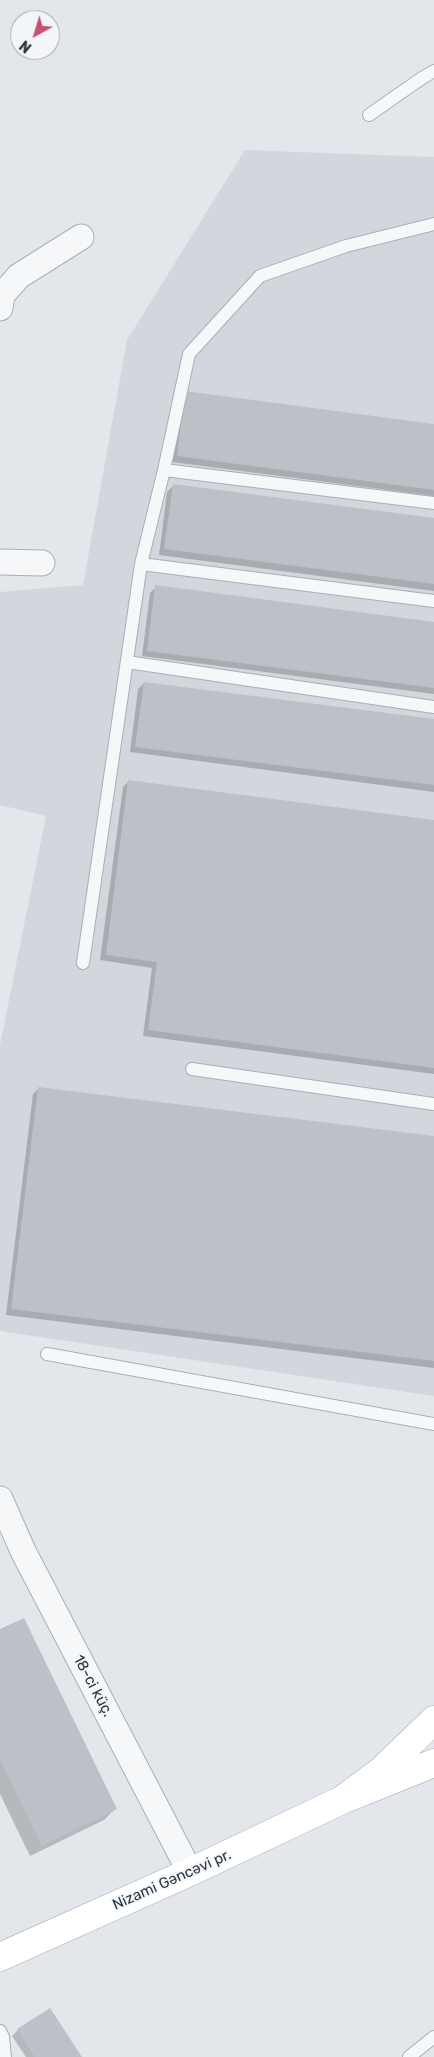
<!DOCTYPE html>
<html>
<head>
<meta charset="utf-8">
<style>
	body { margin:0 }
	#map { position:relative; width:434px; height:2057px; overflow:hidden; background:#e3e7eb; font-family:Rubik,sans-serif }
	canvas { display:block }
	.north { position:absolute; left:10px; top:10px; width:50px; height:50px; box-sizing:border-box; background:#f3f6f8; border:1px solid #a3aaaf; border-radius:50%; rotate:219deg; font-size:14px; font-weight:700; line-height:20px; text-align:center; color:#2c3742 }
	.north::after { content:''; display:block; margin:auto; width:18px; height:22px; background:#c85073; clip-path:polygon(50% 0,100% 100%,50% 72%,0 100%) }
</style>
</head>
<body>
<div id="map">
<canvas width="434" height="2057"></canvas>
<div class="north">N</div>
</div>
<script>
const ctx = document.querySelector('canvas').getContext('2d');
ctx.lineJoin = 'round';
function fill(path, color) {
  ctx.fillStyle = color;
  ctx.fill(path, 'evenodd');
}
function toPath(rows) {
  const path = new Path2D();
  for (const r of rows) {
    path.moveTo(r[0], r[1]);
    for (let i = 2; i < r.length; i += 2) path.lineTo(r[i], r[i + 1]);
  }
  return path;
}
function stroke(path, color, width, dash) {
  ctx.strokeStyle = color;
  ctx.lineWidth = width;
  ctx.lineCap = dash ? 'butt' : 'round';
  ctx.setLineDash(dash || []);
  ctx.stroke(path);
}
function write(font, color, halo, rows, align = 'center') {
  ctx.font = font + ' Rubik,sans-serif';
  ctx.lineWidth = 4;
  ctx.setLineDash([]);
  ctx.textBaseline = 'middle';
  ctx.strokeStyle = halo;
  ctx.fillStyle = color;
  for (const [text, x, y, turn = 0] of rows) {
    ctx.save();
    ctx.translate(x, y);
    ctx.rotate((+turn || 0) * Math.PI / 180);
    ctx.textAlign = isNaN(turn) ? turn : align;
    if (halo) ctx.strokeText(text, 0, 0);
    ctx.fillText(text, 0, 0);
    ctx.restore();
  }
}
const built = toPath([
	[245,150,434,157,434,1396,0,1331,0,1045,46,816,0,805,0,592,83,585,127,340]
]);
const shadow = toPath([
	[180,399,434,425,434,496,172,462],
	[173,486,434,519,434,591,159,555,167,492],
	[156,587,434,623,434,694,142,656,150,593],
	[144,683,434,720,434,792,130,752,138,689],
	[129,781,434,822,434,1074,143,1036,152,968,100,960,123,787],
	[39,1088,434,1137,434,1368,6,1315,33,1094],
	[0,1631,115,1809,104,1820,30,1856,0,1794],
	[18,2030,81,2057,26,2057,12,2036]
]);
const building = toPath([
	[185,391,434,424,434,490,177,456],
	[173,484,434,518,434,584,164,549],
	[155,585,434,622,434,688,147,651],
	[144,682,434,719,434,785,135,747],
	[128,780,434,820,434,1068,148,1030,157,962,106,955],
	[38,1087,434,1136,434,1361,11,1309],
	[24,1618,117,1809,42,1846,0,1760,0,1629],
	[50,2008,82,2057,35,2057,17,2029]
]);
const lane = toPath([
	[369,115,422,78,434,71],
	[164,470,434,503],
	[141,564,434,601],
	[127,662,434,707],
	[83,963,141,564,164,470,189,354,260,276,346,246,434,224],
	[192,1069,434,1104],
	[47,1354,434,1424],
	[0,2031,3,2037,5,2057],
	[409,2057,434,2037]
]);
const street = toPath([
	[0,308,2,295,19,276,81,237],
	[0,562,42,563],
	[0,1499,23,1551,190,1872]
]);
const secondary = toPath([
	[434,1720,381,1771,342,1800,434,1763],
	[0,1957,190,1872,342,1800]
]);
const streetNames = [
	["18-ci küç.",93,1686,62],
	["Nizami Gəncəvi pr.",172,1880,-24]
];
fill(built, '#d1d7dc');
fill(shadow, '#0003');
fill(building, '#bbc1c7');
stroke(lane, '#a8afb5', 14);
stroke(street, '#a8afb5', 27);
stroke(secondary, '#a8afb5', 29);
stroke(lane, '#f6f7f9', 12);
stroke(street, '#f6f7f9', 25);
stroke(secondary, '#fff', 28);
write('15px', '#2c3742', '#f3f6f8', streetNames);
</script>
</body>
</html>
